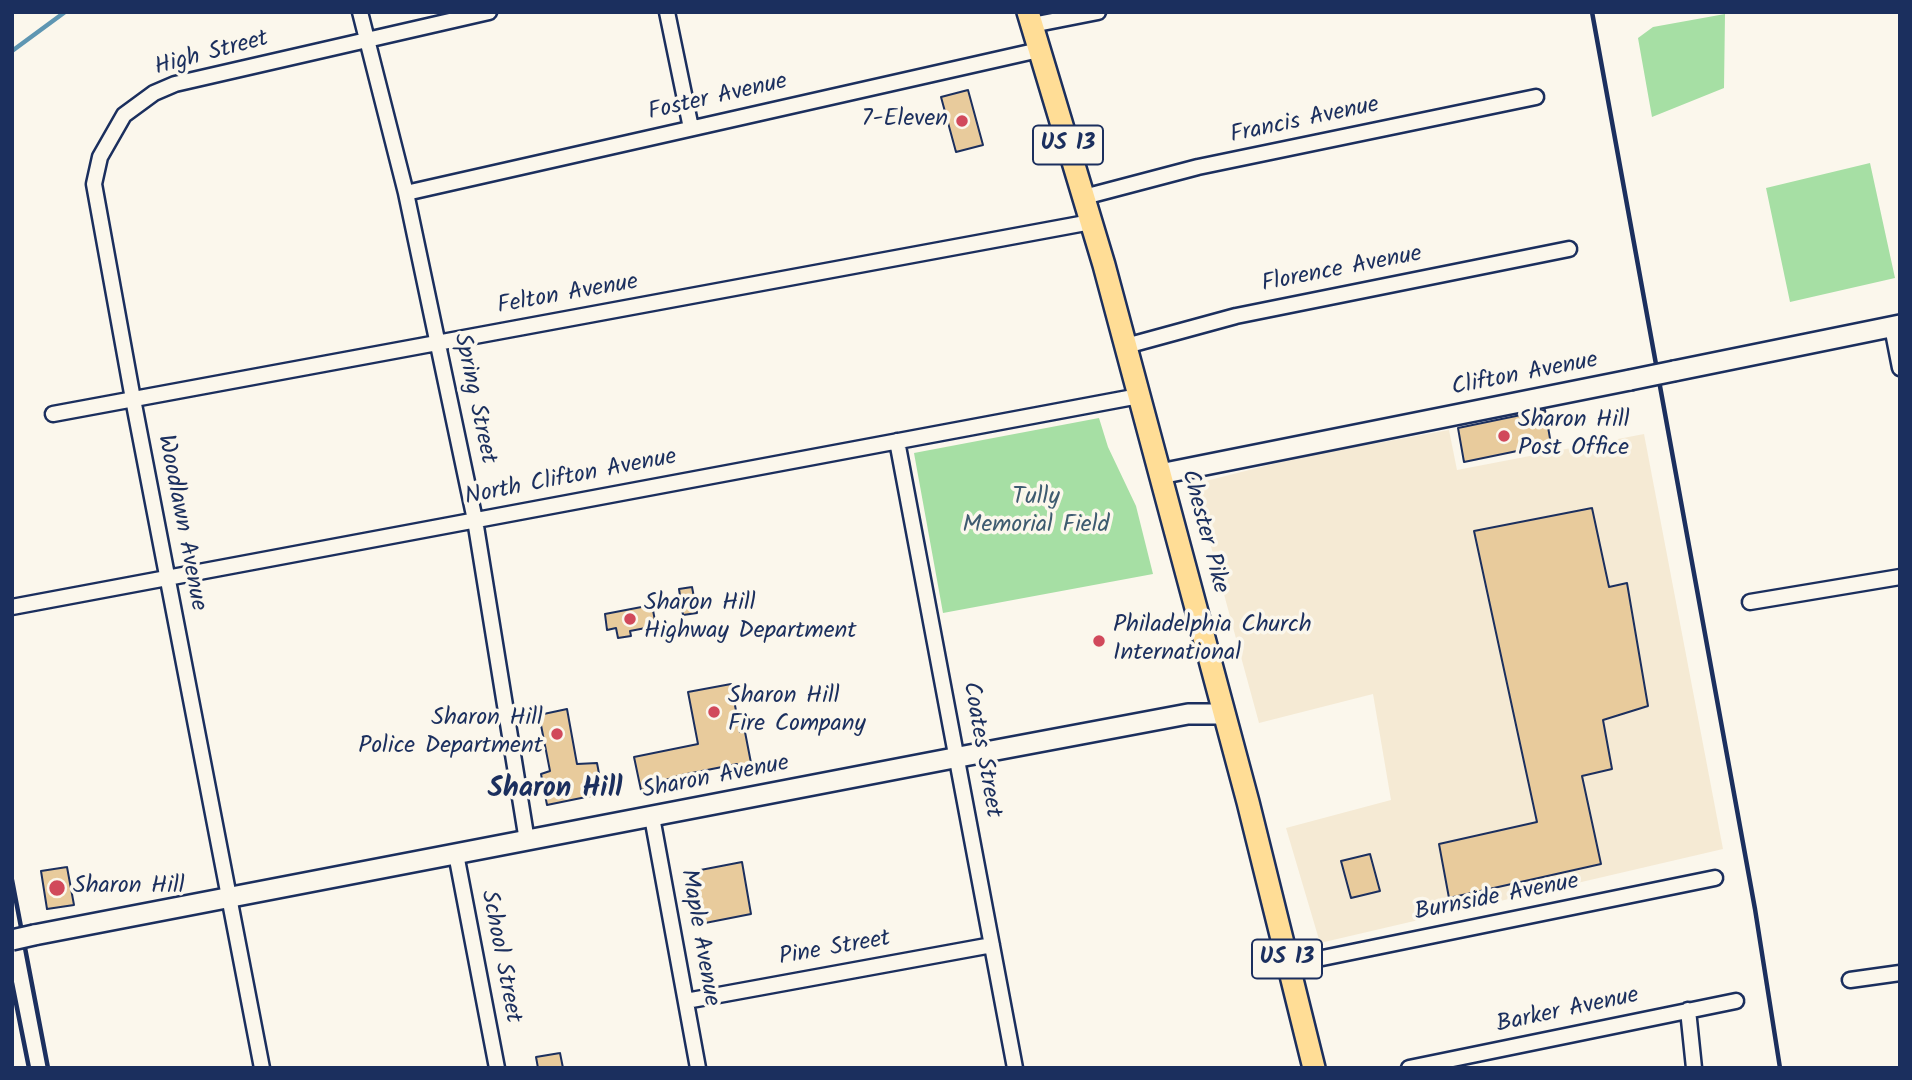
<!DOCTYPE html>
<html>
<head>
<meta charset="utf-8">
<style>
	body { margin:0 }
	#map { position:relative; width:1912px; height:1080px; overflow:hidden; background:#fbf7ec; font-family:Kalam,sans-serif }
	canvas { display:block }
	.frame { position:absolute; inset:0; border:14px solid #1b2f5e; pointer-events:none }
</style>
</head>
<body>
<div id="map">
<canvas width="1912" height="1080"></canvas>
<div class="frame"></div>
</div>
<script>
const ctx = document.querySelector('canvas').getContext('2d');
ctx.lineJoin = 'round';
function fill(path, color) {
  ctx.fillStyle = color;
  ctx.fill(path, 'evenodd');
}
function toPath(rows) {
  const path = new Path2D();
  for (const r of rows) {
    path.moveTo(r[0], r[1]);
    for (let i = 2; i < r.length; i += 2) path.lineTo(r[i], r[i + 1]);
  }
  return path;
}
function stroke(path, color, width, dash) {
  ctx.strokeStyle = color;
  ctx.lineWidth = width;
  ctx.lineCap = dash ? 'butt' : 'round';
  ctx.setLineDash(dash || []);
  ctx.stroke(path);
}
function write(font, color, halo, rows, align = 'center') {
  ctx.font = font + ' Kalam,sans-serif';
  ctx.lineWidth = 7;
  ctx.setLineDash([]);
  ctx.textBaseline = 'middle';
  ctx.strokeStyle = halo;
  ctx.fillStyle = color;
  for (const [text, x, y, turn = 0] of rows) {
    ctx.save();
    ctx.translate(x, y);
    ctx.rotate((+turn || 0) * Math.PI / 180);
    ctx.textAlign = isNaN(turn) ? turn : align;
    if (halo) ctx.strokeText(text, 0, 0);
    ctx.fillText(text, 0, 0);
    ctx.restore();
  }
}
const built = toPath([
	[1449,430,1457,470,1644,434,1723,849,1320,943,1286,828,1391,800,1373,694,1259,723,1194,484,1300,457]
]);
const green = toPath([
	[1725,14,1724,88,1652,117,1638,38,1653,27],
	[1870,163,1895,278,1790,302,1766,188],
	[1099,418,1108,447,1136,506,1153,574,943,613,914,453]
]);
const stream = toPath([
	[12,51,65,12]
]);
const building = toPath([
	[968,90,983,145,956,152,941,97,968,90],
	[1545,410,1551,444,1464,462,1458,428,1545,410],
	[1592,508,1609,587,1627,583,1648,706,1603,720,1612,769,1582,776,1601,864,1449,898,1439,844,1537,822,1474,531,1592,508],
	[692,587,697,613,683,615,679,589,692,587],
	[652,605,656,626,630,631,631,636,618,638,616,628,607,630,605,614,652,605],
	[731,684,740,732,745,732,752,768,739,770,737,764,682,775,662,781,663,786,641,790,634,757,698,744,688,692,731,684],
	[567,709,577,764,597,763,601,784,590,789,591,796,547,805,541,774,550,771,539,715,567,709],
	[1370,854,1380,891,1351,898,1341,861,1370,854],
	[742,862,751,914,700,924,690,872,742,862],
	[67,867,74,905,47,909,41,871,67,867],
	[560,1053,563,1068,538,1068,536,1057,560,1053]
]);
const street = toPath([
	[360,12,406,193,475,520,527,841],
	[667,12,691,128],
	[1032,25,1098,12],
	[406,193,1039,50],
	[1084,197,1198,167,1536,97],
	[1892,327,1900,368],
	[1126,346,1236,316,1569,249],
	[53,414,1091,222],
	[897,441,1015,1068],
	[1750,602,1900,577],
	[12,607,1139,396],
	[652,817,698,1068],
	[456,854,497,1068],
	[1288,965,1715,878],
	[1850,980,1900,973],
	[686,1001,992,945],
	[1688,1010,1694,1068],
	[262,1068,133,399,94,184,100,157,124,115,154,93,175,84,489,12],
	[1409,1068,1736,1001]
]);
const secondary = toPath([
	[1674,371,1900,325],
	[1160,474,1630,380],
	[34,935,959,757,1188,714,1224,714]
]);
const primary = toPath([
	[1028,12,1104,265,1248,802,1314,1068]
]);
const rail = toPath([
	[1592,12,1755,909,1780,1068],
	[12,880,48,1068],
	[12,983,29,1068]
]);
const secondaryBridge = toPath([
	[1630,380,1674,371],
	[12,940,34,935]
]);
const markers = [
	[962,121,7,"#d1495b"],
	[1504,436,7,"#d1495b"],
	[630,619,7,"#d1495b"],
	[1099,641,7,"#d1495b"],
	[714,712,7,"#d1495b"],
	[557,734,7,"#d1495b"],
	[57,888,9,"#d1495b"]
];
const shields = [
	[1068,145,70],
	[1287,959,70]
];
const shieldNames = [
	["US 13",1068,145],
	["US 13",1287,959]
];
const streetNames = [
	["High Street",212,55,-15],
	["Foster Avenue",718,99,-13],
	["Francis Avenue",1305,122,-12],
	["Florence Avenue",1342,271,-11],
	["Felton Avenue",568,296,-10],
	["Clifton Avenue",1525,376,-11],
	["Spring Street",473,399,78],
	["North Clifton Avenue",571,479,-11],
	["Woodlawn Avenue",180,523,79],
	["Chester Pike",1203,532,75],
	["Coates Street",980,750,80],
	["Sharon Avenue",716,779,-11],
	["Burnside Avenue",1497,899,-11],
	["Maple Avenue",698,938,80],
	["Pine Street",835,950,-10],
	["School Street",499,957,79],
	["Barker Avenue",1568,1012,-12]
];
const poiNames = [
	["7-Eleven",948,121,"right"],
	["Sharon Hill",1518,422],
	["Post Office",1518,450],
	["Sharon Hill",644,605],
	["Highway Department",644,633],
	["Philadelphia Church",1113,627],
	["International",1113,655],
	["Sharon Hill",728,698],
	["Fire Company",728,726],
	["Sharon Hill",543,720,"right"],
	["Police Department",543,748,"right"],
	["Sharon Hill",73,888]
];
const parkNames = [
	["Tully",1036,499],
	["Memorial Field",1036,527]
];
const quarterNames = [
	["Sharon Hill",555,791]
];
fill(built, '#f5ead4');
fill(green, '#a6dfa4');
stroke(stream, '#5e96b2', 4.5);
fill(building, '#e8cb9c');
stroke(building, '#1b2f5e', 2);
stroke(street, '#1b2f5e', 19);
stroke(secondary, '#1b2f5e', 24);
stroke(primary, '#1b2f5e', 26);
stroke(street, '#fbf7ec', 14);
stroke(secondary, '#fbf7ec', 19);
stroke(primary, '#ffdd96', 21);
stroke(rail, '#1b2f5e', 4.5);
stroke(secondaryBridge, '#1b2f5e', 24, []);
stroke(secondaryBridge, '#fbf7ec', 19);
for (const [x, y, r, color] of markers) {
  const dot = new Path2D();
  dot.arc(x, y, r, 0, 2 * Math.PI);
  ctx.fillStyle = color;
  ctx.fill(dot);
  stroke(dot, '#fbf7ec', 2.5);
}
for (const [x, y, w] of shields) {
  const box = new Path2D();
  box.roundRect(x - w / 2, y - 19.5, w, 39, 5);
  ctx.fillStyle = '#fbf7ec';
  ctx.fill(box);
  stroke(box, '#1b2f5e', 2);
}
write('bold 23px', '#1b2f5e', null, shieldNames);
write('24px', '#1b2f5e', '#fbf7ec', streetNames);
write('24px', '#1b2f5e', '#fbf7ec', poiNames, 'left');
write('24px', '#3e5b70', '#fbf7ec', parkNames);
write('bold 28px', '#1b2f5e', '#fbf7ec', quarterNames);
</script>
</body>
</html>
